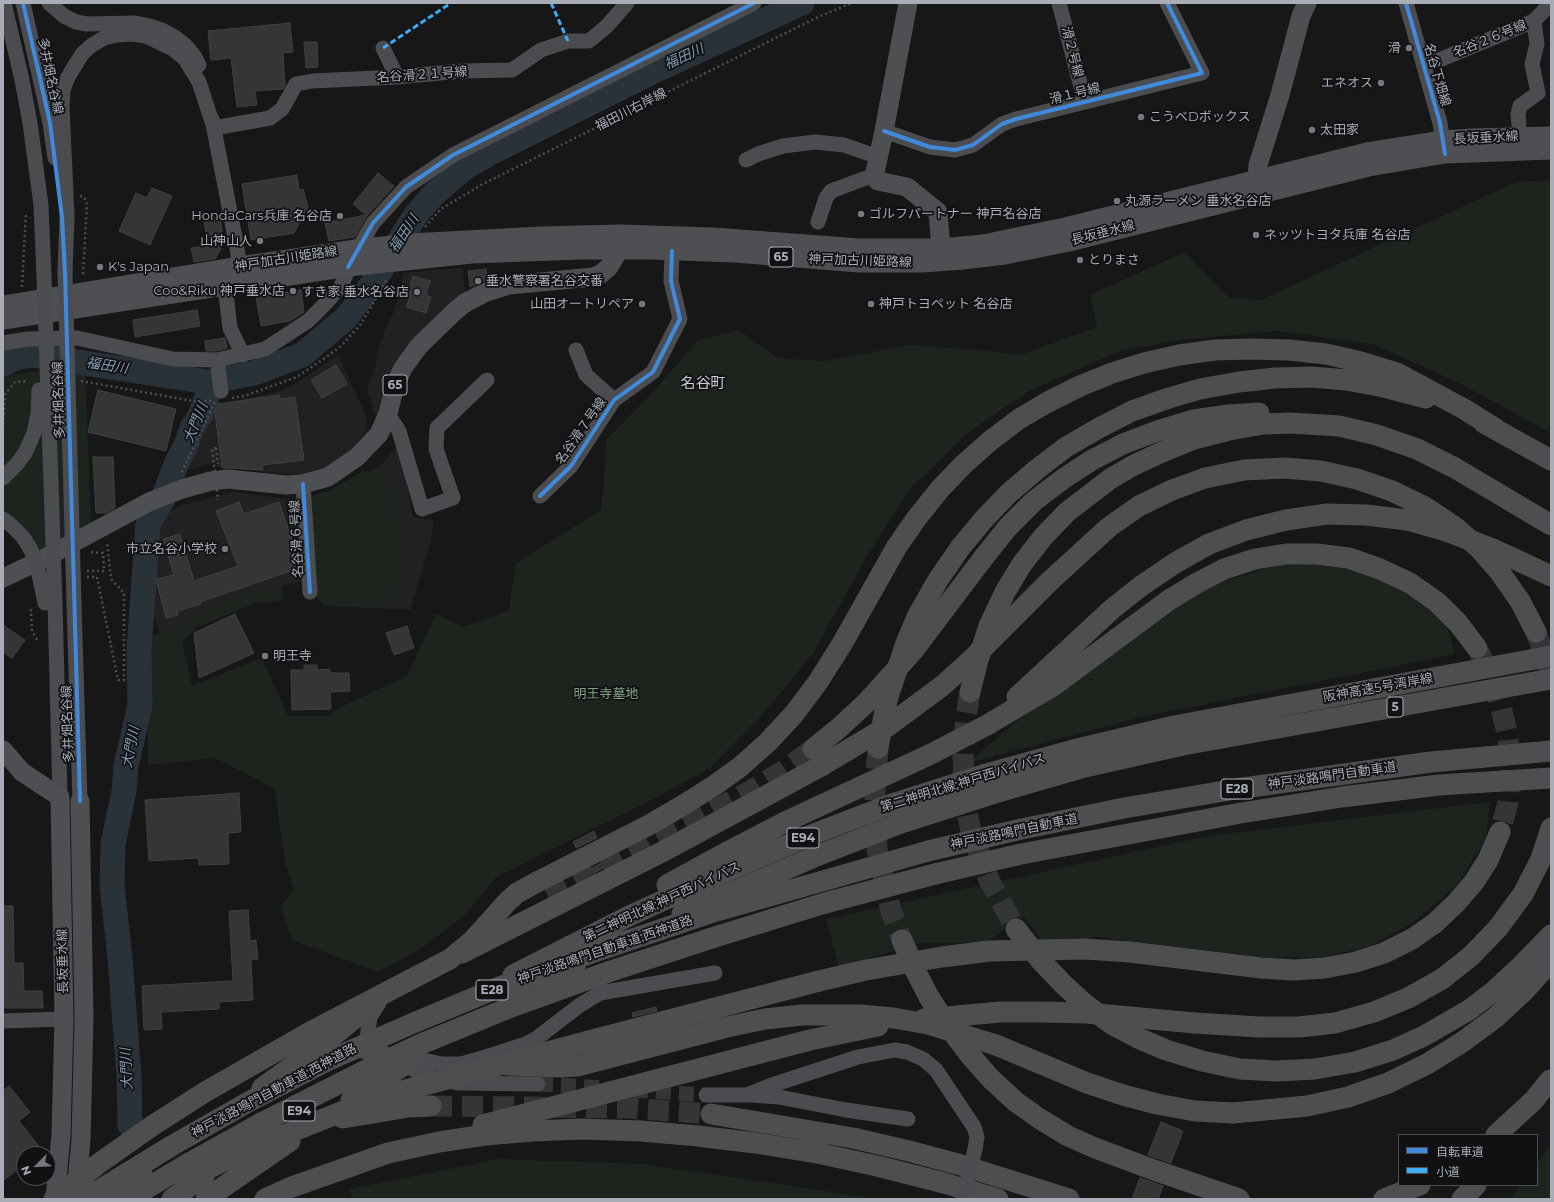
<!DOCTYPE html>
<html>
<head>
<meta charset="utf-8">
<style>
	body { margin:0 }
	#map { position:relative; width:1554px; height:1202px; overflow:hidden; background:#171717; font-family:Montserrat,"Noto Sans JP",sans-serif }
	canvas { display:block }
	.frame { position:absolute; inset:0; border:4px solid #a8adb8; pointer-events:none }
	.legend { position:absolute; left:1398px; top:1134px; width:140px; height:52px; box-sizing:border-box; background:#111113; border:1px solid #4d4f55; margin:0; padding:5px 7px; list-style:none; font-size:12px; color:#a8adb8 }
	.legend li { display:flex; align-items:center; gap:8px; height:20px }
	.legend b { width:20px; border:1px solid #4d4f55 }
	.north { position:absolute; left:16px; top:1146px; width:40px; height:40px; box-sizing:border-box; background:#111113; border:1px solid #4d4f55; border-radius:50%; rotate:246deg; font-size:11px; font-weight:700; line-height:16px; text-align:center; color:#a8adb8 }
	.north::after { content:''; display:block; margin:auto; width:14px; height:18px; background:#757880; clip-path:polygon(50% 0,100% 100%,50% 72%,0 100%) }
</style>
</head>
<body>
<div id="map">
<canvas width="1554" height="1202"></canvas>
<div class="frame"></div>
<ul class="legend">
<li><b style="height:5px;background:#408adc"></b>自転車道</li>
<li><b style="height:5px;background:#3fa9f5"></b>小道</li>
</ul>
<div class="north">N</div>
</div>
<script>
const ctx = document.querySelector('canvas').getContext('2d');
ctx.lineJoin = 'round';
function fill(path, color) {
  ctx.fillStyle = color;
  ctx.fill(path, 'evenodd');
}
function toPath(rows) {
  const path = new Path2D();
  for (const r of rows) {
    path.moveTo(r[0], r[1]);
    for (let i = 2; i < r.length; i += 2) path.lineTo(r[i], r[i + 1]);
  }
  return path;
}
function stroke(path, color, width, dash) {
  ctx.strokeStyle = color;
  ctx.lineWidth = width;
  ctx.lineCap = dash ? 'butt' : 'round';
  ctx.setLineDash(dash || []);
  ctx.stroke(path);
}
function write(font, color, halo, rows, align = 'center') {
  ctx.font = font + ' Montserrat,"Noto Sans JP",sans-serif';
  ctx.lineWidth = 3.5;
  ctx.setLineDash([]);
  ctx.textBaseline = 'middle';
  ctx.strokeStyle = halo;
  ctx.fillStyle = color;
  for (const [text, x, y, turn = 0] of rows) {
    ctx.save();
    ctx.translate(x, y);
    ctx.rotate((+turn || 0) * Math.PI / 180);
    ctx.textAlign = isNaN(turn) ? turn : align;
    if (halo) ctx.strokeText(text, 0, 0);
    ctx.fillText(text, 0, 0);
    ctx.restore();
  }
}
const built = toPath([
	[462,268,466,294,377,421,367,390,377,361,377,353,386,327,393,314,402,284,403,273],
	[338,355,366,416,367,428,362,437,349,451,331,466,313,474,299,475,217,467,215,463,186,470,217,407,280,391,298,382],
	[399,444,413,517,434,521,430,544,410,610,325,606,315,595,314,495,329,491,363,471,372,471,383,463],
	[233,492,296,500,301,581,216,604,198,617,179,627,159,633,146,586,154,518,183,505]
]);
const green = toPath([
	[1551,180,1551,433,1459,383,1373,344,1277,331,1178,340,1120,351,1031,390,970,431,909,490,864,561,814,652,763,714,710,768,655,798,496,877,464,916,419,950,378,972,292,940,281,907,294,888,285,862,275,789,215,758,148,765,147,696,152,636,179,627,198,617,216,604,282,586,283,600,254,604,197,627,182,642,192,686,262,658,288,716,327,716,347,704,407,676,436,614,463,627,509,611,516,563,601,510,605,469,606,440,651,394,697,341,739,330,777,358,825,361,910,345,978,350,1020,355,1097,327,1090,295,1185,252,1229,297,1261,300,1516,182],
	[57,369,85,370,91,526,37,555,22,527,3,512,3,376],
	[383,463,399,527,398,588,394,596,377,606,325,606,315,595,309,501,314,495,329,491,363,471,372,471],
	[1323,564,1364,571,1421,600,1446,623,1455,654,1141,717,968,763,1012,725,1156,618,1215,584,1277,565],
	[1490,802,1485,841,1455,887,1412,923,1370,946,1325,957,1266,958,1098,937,1042,940,1024,917,986,942,920,943,839,967,826,919,1208,836],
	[1551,1143,1551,1199,1510,1199,1521,1185,1537,1185,1537,1164],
	[498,1159,643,1164,879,1199,352,1199,350,1189]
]);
const river = toPath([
	[3,364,15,358,32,355,208,382,254,373,302,355,346,318,372,284,415,216,434,194,463,169,488,154,648,74,802,3],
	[130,1125,129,1076,120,958,112,885,113,844,124,791,126,766,140,705,139,650,148,524,163,499,177,462,186,445,192,428,201,414,208,394,208,382]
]);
const building = toPath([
	[290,23,293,52,283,53,285,85,283,89,255,91,257,105,237,107,231,58,211,60,208,31,290,23],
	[304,42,317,42,318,67,306,68,304,42],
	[378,173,394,186,366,217,355,237,329,241,325,223,366,215,353,204,378,173],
	[297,175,299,190,303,189,308,207,294,233,251,240,242,184,297,175],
	[152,188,172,196,150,245,119,231,136,193,147,198,152,188],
	[220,217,224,243,215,259,194,262,191,248,208,246,204,220,220,217],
	[486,269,487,280,470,287,468,271,486,269],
	[413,276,430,281,426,295,431,297,426,313,406,307,410,296,407,295,413,276],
	[301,290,304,312,290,321,261,326,256,297,301,290],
	[197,310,200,326,135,337,133,320,197,310],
	[225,338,227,348,216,351,206,351,205,341,225,338],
	[336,365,347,384,322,398,311,380,336,365],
	[98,390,176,409,166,451,88,432,98,390],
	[279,395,280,399,295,397,304,460,262,465,263,470,229,468,222,468,215,412,218,404,279,395],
	[93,457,113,457,115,508,106,513,96,513,93,457],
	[239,502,244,514,279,502,299,561,299,568,200,602,201,604,177,611,178,615,166,618,156,579,174,575,163,539,180,534,194,581,238,566,216,511,239,502],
	[235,614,254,653,199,678,194,633,235,614],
	[3,625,25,640,12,658,3,652,3,625],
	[407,626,414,648,394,655,386,633,407,626],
	[304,665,317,665,317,670,330,669,330,673,349,673,350,691,330,692,331,709,292,710,291,670,304,670,304,665],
	[239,793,241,832,228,833,229,864,199,865,198,858,149,861,145,800,239,793],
	[594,831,597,838,576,848,573,842,594,831],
	[609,859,611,864,590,875,588,870,609,859],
	[3,906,13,906,14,963,23,963,24,991,42,991,43,1008,3,1008,3,906],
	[248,910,250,941,256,940,258,959,251,960,253,1000,219,1002,219,1009,161,1012,162,1029,144,1030,142,986,233,981,229,911,248,910],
	[656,1007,657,1011,633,1017,632,1013,656,1007],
	[9,1086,30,1112,19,1121,45,1154,24,1154,24,1164,3,1181,3,1091,9,1086],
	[1161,1122,1183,1131,1171,1163,1148,1155,1161,1122],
	[1140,1178,1163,1186,1158,1199,1132,1199,1140,1178]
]);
const minorTunnel = toPath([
	[538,1084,607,1088],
	[633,1090,706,1095]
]);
const highwayTunnel = toPath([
	[1536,632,1551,673],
	[1479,652,1491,677,1501,707,1508,737,1511,769,1508,803,1500,832],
	[970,692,966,717,963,754,964,789,967,812,971,831,989,880,1016,929],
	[878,748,875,789,875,821,877,848,891,911,902,940],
	[549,898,750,791,783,771,813,749],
	[431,1106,629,1108,711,1114]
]);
const path = toPath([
	[80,196,84,197,87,204,83,275],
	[425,227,441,209,481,185,818,17,852,3],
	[22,287,26,212],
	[81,381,193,401,212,401],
	[232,398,244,396,297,377,322,360,341,346,361,324,387,279],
	[3,425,5,394,15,382,28,381],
	[216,448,218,464],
	[182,472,215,402],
	[87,571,104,571,103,553,91,552],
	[87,577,97,577,118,680,124,680,124,593,111,579,107,542],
	[31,609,32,631,38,641]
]);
const minor = toPath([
	[4,3,22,80,30,123,41,205,44,276],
	[23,3,50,123,55,158],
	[49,3,64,16,76,22,87,24,135,23,150,26,162,30,175,37,186,46,195,57,199,65],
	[1059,3,1085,102],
	[1406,3,1440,123,1444,151],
	[383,48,397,77],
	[1423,64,1439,60,1534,21,1551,3],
	[212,119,237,248,241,276],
	[1519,125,1518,114,1520,106,1538,93,1532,64,1537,44,1534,21],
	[214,128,270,118,282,109,296,84,312,81,397,77,462,71,512,70,541,50,568,41,589,41,607,26,627,3],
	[884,131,930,147,955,150,973,145,1002,124,1016,119,1202,73,1167,3],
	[746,160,758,154,783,146,815,142,844,145,878,157],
	[818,222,826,198,831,191,866,178,874,177],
	[65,272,67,216,62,106,63,90,68,77,82,54,92,45,104,38,117,35,132,34,146,36,173,49,185,59,199,82,214,128],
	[225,286,230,328,243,355],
	[3,343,28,339,77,338,173,359,217,360,265,349,308,321,325,304,341,286,345,277,348,267,373,223,406,187,453,155,754,3],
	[576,350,586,375,614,400],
	[217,360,221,391],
	[388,414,399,431,422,509,453,498,436,449,437,428,487,380],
	[303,484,310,592],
	[540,496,571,466,614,400,653,372,680,319,671,281,672,251],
	[55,603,60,797],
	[74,603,80,801],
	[3,1021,64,1019],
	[356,1051,365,1050,382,1052,418,1072,434,1078,458,1083,538,1084],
	[365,1052,370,1017,379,1003],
	[404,1056,442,1064,461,1064,489,1056,526,1044,537,1038,580,1005,600,993,715,973],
	[706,1095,747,1095,772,1085,858,1057,895,1050,907,1052,923,1059,936,1070,974,1127,977,1137,975,1149],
	[752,1095,779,1097,846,1110,908,1119]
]);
const major = toPath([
	[908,3,884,131,874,177,878,181,907,187,938,212,942,261],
	[1260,190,1257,179,1258,165,1280,95,1301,16,1307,3],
	[410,243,541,236,619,234,713,237,859,248,941,248,983,244,1065,227,1367,152,1443,140,1472,138,1551,136],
	[3,305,239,266,356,249],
	[3,320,348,267,472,254,581,250,652,250,735,253,859,263,922,263,963,260,1005,255,1069,242,1369,167,1445,154,1551,150],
	[3,578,41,560,149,502,182,489,211,481,228,479,286,485,303,484,328,477,357,457,379,434,388,414,395,385,403,368,419,346,455,311,465,303,484,293,509,285,593,277,601,274,609,267,619,250,619,239],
	[3,750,22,772,60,797,64,1019,61,1135,55,1199],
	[76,1191,81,1140,84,1018,80,801]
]);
const highway = toPath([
	[1484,423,1551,460],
	[984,557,1008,527,1034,501,1063,479,1092,460,1123,444,1157,431,1193,420,1229,415,1259,413],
	[1050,581,1109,527,1139,506,1172,490,1205,478,1244,470,1284,468,1321,471,1357,479,1392,491,1425,507,1455,527,1479,548,1499,571,1520,601,1536,632],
	[970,692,978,660,989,626,1005,592,1022,564,1043,537,1067,512,1110,479,1134,465,1162,452,1194,439,1229,430,1264,424,1290,423,1339,426,1377,435,1417,449,1455,468,1551,525],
	[1017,697,1112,609,1141,586,1175,563,1209,544,1246,530,1286,520,1327,514,1366,515,1407,520],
	[878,748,887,700,906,643,918,615,938,580,960,548,984,519,1009,493,1036,470,1066,447,1099,428,1132,411,1169,398,1200,389,1239,382,1275,378,1312,377,1346,380,1384,387,1426,398],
	[813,749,839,728,866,703],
	[928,851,1017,830,1124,808,1236,789,1431,762,1551,751],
	[935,874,1021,854,1241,813,1342,797,1439,785,1551,778],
	[537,882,649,825,685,804,715,785,740,767,768,742,794,714,818,682,842,644,896,548,916,519,940,489,963,465,990,441,1019,419,1048,402,1080,386,1112,373,1144,363,1179,355,1215,350,1250,349,1289,350,1326,354,1361,362,1397,373,1464,409,1496,429],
	[667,885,729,851,785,822,931,754,987,725,1053,686,1169,600,1197,583,1224,569,1255,559,1286,554,1316,554,1349,558,1380,569,1410,583,1437,602,1458,623,1477,648],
	[682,914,814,857,901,823,995,793,1085,767,1183,745,1551,679],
	[1016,929,1041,961,1064,985,1086,1005,1113,1025,1138,1038,1166,1050,1202,1061,1240,1069,1277,1071,1315,1069,1355,1062,1393,1050,1424,1036,1469,1010,1494,991,1520,967,1551,935],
	[902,940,915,970,929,997,947,1025,969,1054,991,1079,1016,1102,1040,1119,1068,1136,1095,1148,1154,1170,1239,1199],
	[1085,949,1130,952,1261,968,1294,970,1325,968,1356,962,1384,953,1412,939,1435,923,1456,903,1474,882,1488,860,1500,832],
	[462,953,662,852,823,765],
	[513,975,629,916,721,874,806,837,889,805,986,774,1073,750,1174,726,1551,656],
	[512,1000,575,967],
	[1195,1023,1259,1027,1299,1027,1335,1023,1374,1012,1408,998,1442,979,1471,956,1498,928,1523,894,1541,859,1551,828],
	[589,1041,819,981],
	[508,1065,562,1067,577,1066,727,1027,765,1019,802,1015],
	[262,1088,323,1044,367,1008],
	[1233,1113,1307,1106,1348,1097,1388,1083,1427,1064,1461,1043,1495,1018,1525,990,1551,961],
	[711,1114,853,1138,909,1151,961,1165,1069,1199],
	[343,1118,409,1107,431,1106],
	[483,1125,810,1040,878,1026],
	[1496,1135,1534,1100,1550,1080],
	[106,1199,142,1174],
	[265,1199,289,1188,388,1153,439,1142,485,1135,533,1131,582,1129,641,1131,698,1136,755,1143,817,1153,877,1166,944,1183,998,1199],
	[1384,1199,1420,1185],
	[1462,1199,1476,1185]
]);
const pathBridge = toPath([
	[216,448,212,449,218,500]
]);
const minorBridge = toPath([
	[65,272,74,603],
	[44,276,55,603],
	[3,478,16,465,25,453,34,433,38,414,39,390],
	[3,519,12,526,23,537,31,550,37,565,45,603],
	[963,1199,975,1149]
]);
const majorBridge = toPath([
	[356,249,410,243]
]);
const highwayBridge = toPath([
	[1407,520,1446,531,1493,549,1551,576],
	[866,703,913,651,984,557],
	[823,765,888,726,942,686,971,660,1050,581],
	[819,981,866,970,942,957,989,951,1085,949],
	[802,1015,860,1015,893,1018,928,1024,996,1045,1087,1083,1123,1095,1157,1104,1195,1111,1233,1113],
	[924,1019,1000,1012,1044,1012,1086,1013,1195,1023],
	[351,1100,412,1060],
	[187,1179,244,1151,346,1110,402,1091,589,1041],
	[54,1199,98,1164,152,1126,205,1092,310,1032,450,959,473,940,508,901,517,893,537,882],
	[85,1199,173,1145,252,1100,327,1061,411,1024,502,986,600,950,710,913,928,851],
	[129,1199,184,1166,265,1121,362,1072,421,1044,511,1007,611,971,718,936,825,903,935,874],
	[172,1199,204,1176],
	[206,1199,290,1141]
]);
const quiet = toPath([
	[551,3,568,41],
	[383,48,451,3]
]);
const cycleway = toPath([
	[23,3,50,123,62,217,65,272,80,801],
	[1406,3,1440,123,1445,154],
	[884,131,930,147,955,150,973,145,1002,124,1016,119,1202,73,1167,3],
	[348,267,373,223,406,187,453,155,754,3],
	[303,484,310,592],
	[540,496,571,466,614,400,653,372,680,319,671,281,672,251]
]);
const markers = [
	[1409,48,4,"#757880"],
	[1381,83,4,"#757880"],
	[1141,117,4,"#757880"],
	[1312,130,4,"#757880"],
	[1117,201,4,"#757880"],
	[861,214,4,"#757880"],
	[340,216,4,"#757880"],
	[1256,235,4,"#757880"],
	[260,241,4,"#757880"],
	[1080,260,4,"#757880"],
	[100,267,4,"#757880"],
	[478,281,4,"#757880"],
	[293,291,4,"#757880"],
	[417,292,4,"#757880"],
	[642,304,4,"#757880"],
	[871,304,4,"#757880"],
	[225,549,4,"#757880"],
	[265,656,4,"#757880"]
];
const shields = [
	[781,257,24],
	[395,385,24],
	[1395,707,16],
	[1237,789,32],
	[803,838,32],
	[492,990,32],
	[299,1111,32]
];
const shieldNames = [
	["65",781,257],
	["65",395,385],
	["5",1395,707],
	["E28",1237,789],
	["E94",803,838],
	["E28",492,990],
	["E94",299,1111]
];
const streetNames = [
	["名谷２６号線",1490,39,-22],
	["滑２号線",1072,52,76],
	["名谷滑２１号線",422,75,-4],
	["名谷下畑線",1437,75,74],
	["多井畑名谷線",50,76,78],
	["滑１号線",1075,94,-14],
	["福田川右岸線",631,110,-27],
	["長坂垂水線",1486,138,-3],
	["長坂垂水線",1103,233,-14],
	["神戸加古川姫路線",286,259,-9],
	["神戸加古川姫路線",860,261,2],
	["多井畑名谷線",59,400,-92],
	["名谷滑７号線",581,431,-55],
	["名谷滑６号線",297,539,-93],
	["阪神高速5号湾岸線",1378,688,-10],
	["多井畑名谷線",68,724,-92],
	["神戸淡路鳴門自動車道",1332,776,-8],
	["第二神明北線;神戸西バイパス",963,783,-17],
	["神戸淡路鳴門自動車道",1014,832,-12],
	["第二神明北線;神戸西バイパス",662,902,-25],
	["神戸淡路鳴門自動車道;西神道路",605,950,-19],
	["長坂垂水線",63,961,-91],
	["神戸淡路鳴門自動車道;西神道路",274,1091,-28]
];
const poiNames = [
	["滑",1401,48,"right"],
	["エネオス",1373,83,"right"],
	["こうべDボックス",1149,117],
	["太田家",1320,130],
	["丸源ラーメン 垂水名谷店",1125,201],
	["ゴルフパートナー 神戸名谷店",869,214],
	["HondaCars兵庫 名谷店",332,216,"right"],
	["ネッツトヨタ兵庫 名谷店",1264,235],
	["山神山人",252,241,"right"],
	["とりまさ",1088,260],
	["K's Japan",108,267],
	["垂水警察署名谷交番",486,281],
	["Coo&Riku 神戸垂水店",285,291,"right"],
	["すき家 垂水名谷店",409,292,"right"],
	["山田オートリペア",634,304,"right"],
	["神戸トヨペット 名谷店",879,304],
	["市立名谷小学校",217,549,"right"],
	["明王寺",273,656]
];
const parkNames = [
	["明王寺墓地",606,694]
];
const waterNames = [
	["福田川",684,57,-25],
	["福田川",404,234,-57],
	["福田川",107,366,9],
	["大門川",196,423,-68],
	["大門川",131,747,-79],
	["大門川",127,1069,-93]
];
const quarterNames = [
	["名谷町",703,384]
];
fill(built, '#212123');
fill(green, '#1d241e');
stroke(river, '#2a3239', 25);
fill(building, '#353536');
stroke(building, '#3f4043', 1);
stroke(minorTunnel, '#343537', 15, [15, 8]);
stroke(highwayTunnel, '#343537', 21, [21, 10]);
stroke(path, '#4d4e52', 2.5, [2, 3]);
stroke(minor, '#4b4c50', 15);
stroke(major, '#4d4f52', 19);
stroke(highway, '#4e4e51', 21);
stroke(pathBridge, '#4d4e52', 2.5, [2, 3]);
stroke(minorBridge, '#4b4c50', 15);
stroke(majorBridge, '#4d4f52', 19);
stroke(highwayBridge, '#4e4e51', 21);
stroke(quiet, '#3fa9f5', 3, [6, 3]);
stroke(cycleway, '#408adc', 4);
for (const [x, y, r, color] of markers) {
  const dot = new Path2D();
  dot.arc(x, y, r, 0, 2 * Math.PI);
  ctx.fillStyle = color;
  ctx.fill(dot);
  stroke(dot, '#111113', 1.5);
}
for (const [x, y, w] of shields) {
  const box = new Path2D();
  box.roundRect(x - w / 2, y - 10, w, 20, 3);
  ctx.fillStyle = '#111113';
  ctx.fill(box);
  stroke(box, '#a8adb8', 1);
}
write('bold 12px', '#a8adb8', null, shieldNames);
write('13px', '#a8adb8', '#111113', streetNames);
write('13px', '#a8adb8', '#111113', poiNames, 'left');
write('13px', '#7fa381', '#111113', parkNames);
write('italic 14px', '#7f9bb3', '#111113', waterNames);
write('15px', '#c9ccd4', '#111113', quarterNames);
</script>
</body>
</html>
